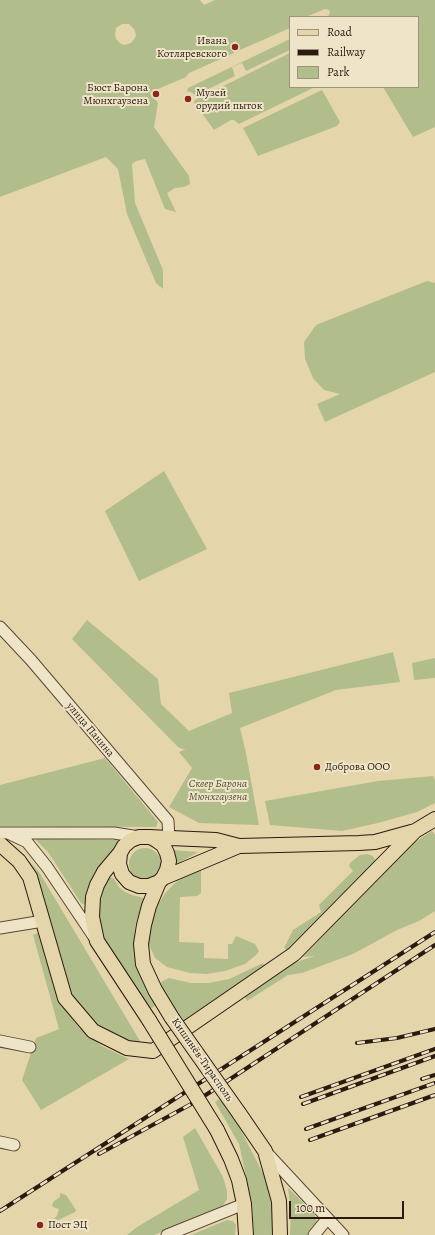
<!DOCTYPE html>
<html>
<head>
<meta charset="utf-8">
<style>
	body { margin:0 }
	#map { position:relative; width:435px; height:1235px; overflow:hidden; background:#e5d5ab; font-family:Alegreya,serif }
	canvas { display:block }
	.legend { position:absolute; left:289px; top:16px; width:130px; height:72px; box-sizing:border-box; background:#eee4c8; border:1px solid #a0937e; margin:0; padding:5px 7px; list-style:none; font-size:12px; color:#2c190f }
	.legend li { display:flex; align-items:center; gap:8px; height:20px }
	.legend b { width:20px; border:1px solid #a0937e }
	.scale { position:absolute; left:289px; top:1201px; width:115px; height:18px; box-sizing:border-box; border:2px solid #2c190f; border-top:0; padding-left:5px; font-size:12px; line-height:14px; white-space:nowrap; color:#2c190f; -webkit-text-stroke:3px #eee4c8; paint-order:stroke }
</style>
</head>
<body>
<div id="map">
<canvas width="435" height="1235"></canvas>
<ul class="legend">
<li><b style="height:5px;background:#e5d5ab"></b>Road</li>
<li><b style="height:5px;background:#2c190f"></b>Railway</li>
<li><b style="height:11px;background:#b1be8c"></b>Park</li>
</ul>
<div class="scale">100 m</div>
</div>
<script>
const ctx = document.querySelector('canvas').getContext('2d');
ctx.lineJoin = 'round';
function fill(path, color) {
  ctx.fillStyle = color;
  ctx.fill(path, 'evenodd');
}
function toPath(rows) {
  const path = new Path2D();
  for (const r of rows) {
    if (r.length === 3) {
      path.moveTo(r[0] + r[2], r[1]);
      path.arc(r[0], r[1], r[2], 0, 2 * Math.PI);
      continue;
    }
    path.moveTo(r[0], r[1]);
    for (let i = 2; i < r.length; i += 2) path.lineTo(r[i], r[i + 1]);
  }
  return path;
}
function stroke(path, color, width, dash) {
  ctx.strokeStyle = color;
  ctx.lineWidth = width;
  ctx.lineCap = dash ? 'butt' : 'round';
  ctx.setLineDash(dash || []);
  ctx.stroke(path);
}
function write(font, color, halo, rows, align = 'center') {
  ctx.font = font + ' Alegreya,serif';
  ctx.lineWidth = 4;
  ctx.setLineDash([]);
  ctx.textBaseline = 'middle';
  ctx.strokeStyle = halo;
  ctx.fillStyle = color;
  for (const [text, x, y, turn = 0] of rows) {
    ctx.save();
    ctx.translate(x, y);
    ctx.rotate((+turn || 0) * Math.PI / 180);
    ctx.textAlign = isNaN(turn) ? turn : align;
    if (halo) ctx.strokeText(text, 0, 0);
    ctx.fillText(text, 0, 0);
    ctx.restore();
  }
}
const green = toPath([
	[0,0,200,0,204,5,215,0,435,0,435,127,413,137,383,87,418,87,418,17,328,17,330,12,329,10,325,9,306,17,290,17,290,28,240,50,236,41,230,44,234,53,189,73,186,77,158,89,153,89,150,93,152,98,156,100,158,103,154,127,189,176,190,184,184,187,175,188,167,193,176,212,165,209,145,159,136,161,132,164,135,203,163,270,163,289,156,283,127,214,118,169,106,157,0,197],
	[122,24,129,24,134,29,136,35,135,38,131,43,125,45,121,44,116,39,115,35,116,28],
	[290,39,290,50,246,71,242,63,232,67,235,76,194,96,193,93,187,91,188,88],
	[290,53,290,87,315,87,239,124,234,120,231,120,214,130,194,102,195,100],
	[322,90,340,122,337,126,258,156,243,128],
	[427,281,435,283,435,372,325,422,317,404,340,394,324,390,313,378,305,359,304,342,316,325],
	[164,471,207,549,139,581,105,511],
	[87,620,158,679,161,704,189,731,232,713,229,693,393,652,400,682,336,690,240,728,246,753,259,825,199,823,169,807,192,768,179,752,186,749,182,749,178,747,72,639],
	[435,658,435,678,414,680,412,663],
	[105,758,158,822,156,827,0,826,0,785],
	[433,776,435,780,435,803,417,812,378,823,342,831,270,825,265,801,378,781],
	[432,831,435,835,435,911,419,921,397,930,353,954,302,973,288,975,247,1001,244,995,287,965,315,956,303,957,407,847],
	[36,839,116,840,119,841,119,845,87,905,85,905,81,903,48,852,36,840],
	[145,864,16],
	[16,850,30,862,39,872,140,1041,137,1042,128,1042,98,1026,72,995,35,875],
	[171,850,198,852,175,865],
	[367,854,373,856,376,861,290,951,284,948,293,930,321,912,319,905,353,871,349,866,350,863,360,855],
	[201,869,201,893,197,896,180,897,179,942,204,943,204,958,228,959,228,944,232,944,236,936,255,944,259,951,256,955,245,964,225,971,207,974,190,973,167,967,155,958,149,945,148,930,151,915,166,892,178,880,188,874],
	[107,877,110,877,114,879,119,887,125,892,132,895,144,898,135,926,134,946,137,968,141,977,158,1004,149,1010,97,930,100,891],
	[38,933,59,1001,79,1028,102,1046,129,1059,41,1110,22,1080,36,1038,59,1029,33,935],
	[263,963,266,969,182,1024,162,989,161,982,169,978,191,983,209,983,229,979],
	[223,1096,266,1179,272,1208,273,1235,254,1235,252,1203,239,1144,215,1102],
	[195,1128,223,1177,227,1191,227,1199,222,1207,154,1235,127,1235,137,1227,199,1190,183,1137],
	[288,1188,314,1213,317,1222,308,1235,290,1235,291,1211],
	[60,1193,66,1195,76,1210,75,1212,52,1223,51,1221,57,1216,59,1209,53,1207,52,1205,54,1201,60,1197],
	[227,1220,233,1221,236,1225,235,1235,191,1235]
]);
const minor = toPath([
	[0,627,31,660,168,821,169,838],
	[0,833,114,833,139,837],
	[8,833,27,842,47,867,94,937],
	[0,928,43,921],
	[0,1041,30,1047],
	[0,1142,14,1145],
	[266,1152,343,1235],
	[167,1235,244,1204],
	[314,1235,327,1219]
]);
const major = toPath([
	[0,844,19,861,30,877,65,998,93,1031,127,1048,153,1051,294,954,415,831],
	[120,853,119,864,122,874,129,882,139,886,149,886,159,882,163,878,167,870,169,861,167,853,163,845,156,840,150,837],
	[163,878,239,846],
	[159,882,149,906,144,925,141,944,143,964,155,990,172,1018],
	[149,1020,97,941,92,917,93,897,97,885,104,872,120,853,124,846,131,840,139,837,148,837,216,840,239,846,359,843,375,842,415,831,435,819],
	[239,1113,265,1151,279,1201,280,1235],
	[217,1130,231,1159,239,1180,244,1204,246,1235]
]);
const rail = toPath([
	[357,1043,397,1038,435,1029],
	[422,1079,435,1075],
	[301,1097,435,1049],
	[303,1104,435,1056],
	[306,1129,435,1083],
	[310,1140,435,1095],
	[99,1154,195,1102,435,945],
	[0,1211,435,932]
]);
const majorBridge = toPath([
	[172,1018,239,1113],
	[149,1020,217,1130]
]);
const markers = [
	[235,47,4,"#8f2418"],
	[156,94,4,"#8f2418"],
	[188,99,4,"#8f2418"],
	[317,767,4,"#8f2418"],
	[40,1225,4,"#8f2418"]
];
const poiNames = [
	["Ивана",227,41,"right"],
	["Котляревского",227,54,"right"],
	["Бюст Барона",148,88,"right"],
	["Мюнхгаузена",148,101,"right"],
	["Музей",196,93],
	["орудий пыток",196,106],
	["Доброва ООО",325,767],
	["Пост ЭЦ",48,1225]
];
const streetNames = [
	["улица Панина",90,730,50],
	["Кишинёв-Тирасполь",202,1060,55]
];
const parkNames = [
	["Сквер Барона",218,784],
	["Мюнхгаузена",218,797]
];
fill(green, '#b1be8c');
stroke(minor, '#5a4836', 13);
stroke(major, '#2c190f', 16);
stroke(minor, '#eee4c8', 11);
stroke(major, '#e5d5ab', 14);
stroke(rail, '#2c190f', 4);
stroke(rail, '#eee4c8', 2.5, [8]);
stroke(majorBridge, '#2c190f', 16, []);
stroke(majorBridge, '#e5d5ab', 14);
for (const [x, y, r, color] of markers) {
  const dot = new Path2D();
  dot.arc(x, y, r, 0, 2 * Math.PI);
  ctx.fillStyle = color;
  ctx.fill(dot);
  stroke(dot, '#eee4c8', 1.5);
}
write('11px', '#2c190f', '#eee4c8', poiNames, 'left');
write('11px', '#2c190f', '#eee4c8', streetNames);
write('italic 11px', '#544b34', '#eee4c8', parkNames);
</script>
</body>
</html>
